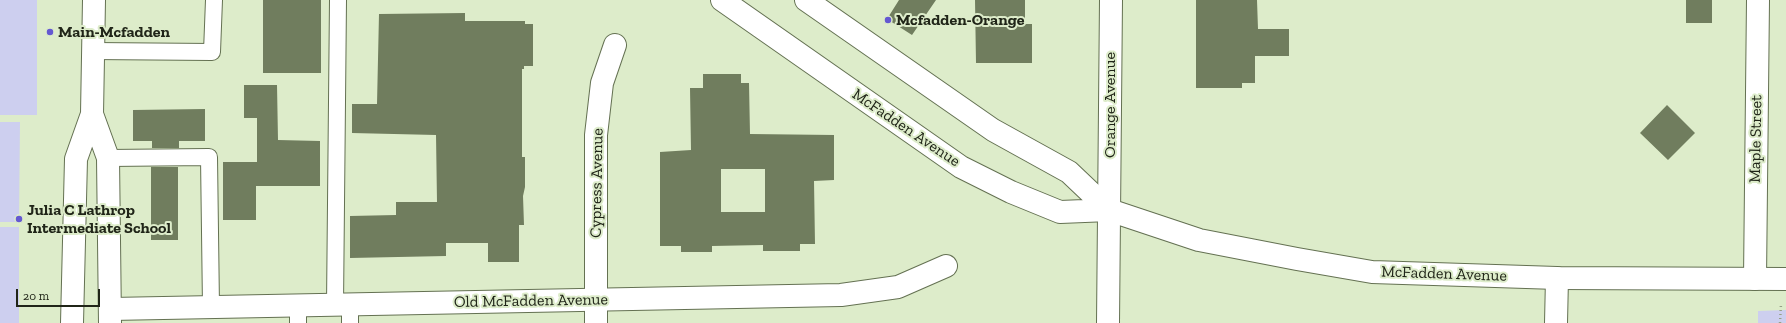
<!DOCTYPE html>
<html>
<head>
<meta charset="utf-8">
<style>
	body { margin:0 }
	#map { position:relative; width:1786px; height:323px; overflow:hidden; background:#ddecca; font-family:"Zilla Slab",serif }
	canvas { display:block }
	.scale { position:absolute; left:16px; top:289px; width:84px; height:18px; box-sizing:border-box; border:2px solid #202518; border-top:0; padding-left:5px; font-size:12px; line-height:14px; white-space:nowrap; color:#202518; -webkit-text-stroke:3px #ddecca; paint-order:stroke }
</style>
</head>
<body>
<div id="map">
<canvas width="1786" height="323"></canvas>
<div class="scale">20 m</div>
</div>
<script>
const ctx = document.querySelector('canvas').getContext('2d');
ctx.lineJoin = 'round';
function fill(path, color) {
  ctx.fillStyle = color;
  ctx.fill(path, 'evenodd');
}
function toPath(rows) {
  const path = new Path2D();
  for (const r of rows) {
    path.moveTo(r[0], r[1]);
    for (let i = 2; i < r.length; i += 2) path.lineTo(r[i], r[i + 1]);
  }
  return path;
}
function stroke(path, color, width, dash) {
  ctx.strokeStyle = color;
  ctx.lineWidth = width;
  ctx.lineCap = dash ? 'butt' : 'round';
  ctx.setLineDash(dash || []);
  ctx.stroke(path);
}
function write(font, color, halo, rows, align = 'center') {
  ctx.font = font + ' "Zilla Slab",serif';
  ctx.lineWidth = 4;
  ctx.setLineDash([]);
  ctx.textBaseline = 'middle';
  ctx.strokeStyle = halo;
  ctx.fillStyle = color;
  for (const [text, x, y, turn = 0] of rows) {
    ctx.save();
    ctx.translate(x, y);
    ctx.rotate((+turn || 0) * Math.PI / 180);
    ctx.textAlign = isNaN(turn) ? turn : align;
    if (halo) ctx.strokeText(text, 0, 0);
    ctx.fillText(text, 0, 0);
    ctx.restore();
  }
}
const green = toPath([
	[0,0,37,0,37,115,0,115],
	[0,122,20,122,19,222,0,222],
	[0,227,19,227,19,323,0,323],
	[1786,310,1786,323,1758,323,1758,311]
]);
const building = toPath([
	[263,0,321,0,321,73,263,73],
	[899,0,936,0,912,35,887,19],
	[975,0,1025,0,1025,24,1032,24,1032,63,976,63],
	[1196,0,1257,0,1258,29,1289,29,1289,56,1255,56,1255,83,1242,83,1242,88,1196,88],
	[1686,0,1712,0,1712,23,1686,23],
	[465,13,465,21,525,21,525,24,533,24,533,66,524,66,524,69,522,69,522,157,525,157,525,187,523,196,524,225,519,225,519,262,488,262,488,243,446,243,446,256,350,258,350,216,396,215,396,202,437,202,436,135,352,133,352,104,377,104,379,14],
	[703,74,741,74,741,83,749,83,750,134,834,135,834,180,814,181,815,244,800,244,800,251,763,251,763,245,712,246,712,252,681,252,681,246,660,246,660,152,691,150,690,88,703,88],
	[721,169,765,169,765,212,721,212],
	[244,85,277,85,278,140,320,141,320,186,256,186,256,220,223,220,223,162,257,162,257,118,244,118],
	[1667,105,1695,133,1668,160,1640,133],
	[205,109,205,141,179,141,179,148,152,148,152,141,133,141,133,110],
	[151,167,178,167,178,240,151,240]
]);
const path = toPath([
	[1780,323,1781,304]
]);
const service = toPath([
	[93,51,212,52,214,0],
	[108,158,209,157,211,307],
	[350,304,350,323],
	[298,305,298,323],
	[335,305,338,0]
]);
const minor = toPath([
	[1755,279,1758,0],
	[111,309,841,295,898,287,946,266],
	[1108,323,1111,0],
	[1556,323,1557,278]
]);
const tertiary = toPath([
	[722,0,961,167,1011,192,1060,212,1109,210,1199,240,1297,259,1372,272,1557,278,1786,279],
	[806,0,993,130,1069,172,1109,210],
	[596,323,596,135,602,83,615,45]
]);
const primary = toPath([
	[92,114,108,158,110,323],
	[72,323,76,159,92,114,94,0]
]);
const markers = [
	[888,20,4,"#6458d1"],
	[50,32,4,"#6458d1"],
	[19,219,4,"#6458d1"]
];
const poiNames = [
	["Mcfadden-Orange",896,20],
	["Main-Mcfadden",58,32],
	["Julia C Lathrop",27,210],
	["Intermediate School",27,228]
];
const streetNames = [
	["Orange Avenue",1110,105,-90],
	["McFadden Avenue",906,128,34],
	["Maple Street",1756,139,-89],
	["Cypress Avenue",597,183,-89],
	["McFadden Avenue",1444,274,2],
	["Old McFadden Avenue",531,301,-1]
];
fill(green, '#cdcfef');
fill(building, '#707d5e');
stroke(service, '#647152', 18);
stroke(minor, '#647152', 24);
stroke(tertiary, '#647152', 24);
stroke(primary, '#647152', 24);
stroke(path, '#95a187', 2.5, [1, 3]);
stroke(service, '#fff', 16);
stroke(minor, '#fff', 22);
stroke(tertiary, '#fff', 22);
stroke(primary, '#fff', 22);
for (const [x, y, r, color] of markers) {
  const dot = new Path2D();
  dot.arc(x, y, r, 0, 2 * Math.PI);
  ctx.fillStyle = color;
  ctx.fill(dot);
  stroke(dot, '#ddecca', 1.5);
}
write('bold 16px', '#202518', '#ddecca', poiNames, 'left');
write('16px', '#202518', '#ddecca', streetNames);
</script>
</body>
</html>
